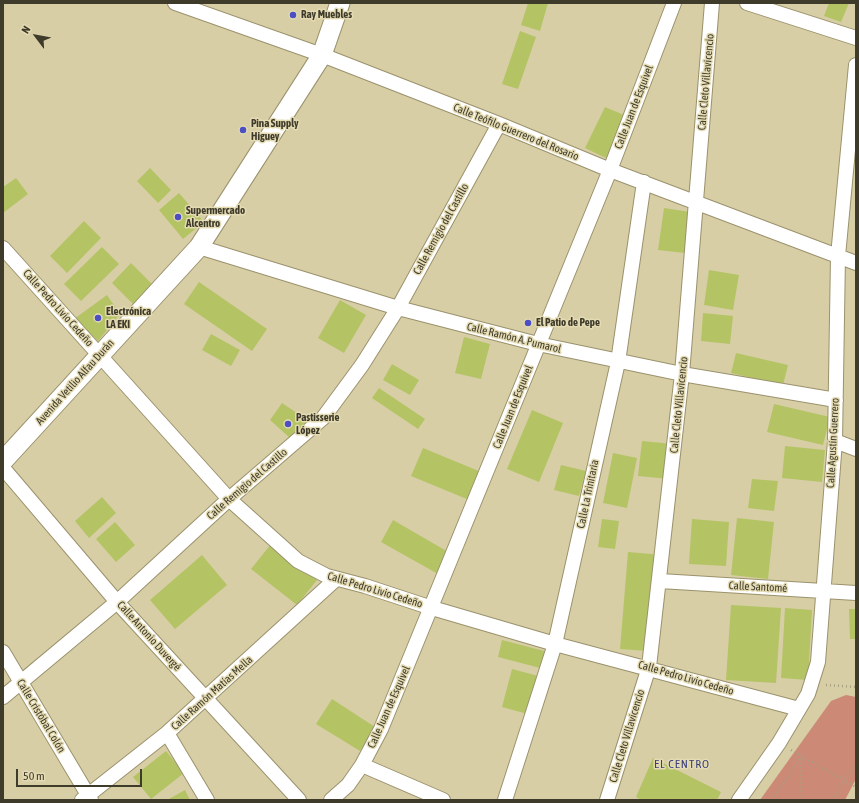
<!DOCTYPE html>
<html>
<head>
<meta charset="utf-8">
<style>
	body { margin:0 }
	#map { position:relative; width:859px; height:803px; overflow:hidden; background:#d7cea6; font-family:"Asap Condensed",sans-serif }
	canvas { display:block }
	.frame { position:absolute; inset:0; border:4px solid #3f3b2b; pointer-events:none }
	.north { position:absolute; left:16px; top:16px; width:40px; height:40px; -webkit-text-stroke:3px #e4dbb3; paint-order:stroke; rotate:302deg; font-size:11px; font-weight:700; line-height:16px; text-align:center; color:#3f3b2b }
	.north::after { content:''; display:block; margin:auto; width:14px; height:18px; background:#3f3b2b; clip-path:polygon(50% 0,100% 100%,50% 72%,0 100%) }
	.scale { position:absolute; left:16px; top:769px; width:126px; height:18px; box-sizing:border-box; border:2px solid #3f3b2b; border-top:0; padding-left:5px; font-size:12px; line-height:14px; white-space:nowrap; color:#3f3b2b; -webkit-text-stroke:3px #e4dbb3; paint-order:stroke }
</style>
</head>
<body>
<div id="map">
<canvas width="859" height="803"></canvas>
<div class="frame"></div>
<div class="north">N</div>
<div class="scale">50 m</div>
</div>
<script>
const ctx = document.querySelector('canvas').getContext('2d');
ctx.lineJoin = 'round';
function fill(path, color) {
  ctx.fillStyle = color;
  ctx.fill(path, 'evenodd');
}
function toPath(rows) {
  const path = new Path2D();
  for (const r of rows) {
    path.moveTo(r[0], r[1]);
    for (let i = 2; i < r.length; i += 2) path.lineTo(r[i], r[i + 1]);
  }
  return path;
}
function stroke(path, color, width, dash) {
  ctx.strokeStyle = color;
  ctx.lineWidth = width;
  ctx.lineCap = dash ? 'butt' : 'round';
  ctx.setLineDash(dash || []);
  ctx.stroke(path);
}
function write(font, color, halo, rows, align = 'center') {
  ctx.font = font + ' "Asap Condensed",sans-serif';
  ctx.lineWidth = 3;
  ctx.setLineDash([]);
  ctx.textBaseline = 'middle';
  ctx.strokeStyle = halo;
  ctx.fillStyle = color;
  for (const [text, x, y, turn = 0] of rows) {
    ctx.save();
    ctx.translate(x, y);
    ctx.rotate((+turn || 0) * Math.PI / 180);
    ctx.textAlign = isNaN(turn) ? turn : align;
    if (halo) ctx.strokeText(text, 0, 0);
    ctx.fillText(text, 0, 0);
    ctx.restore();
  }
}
const green = toPath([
	[846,695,856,697,856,779,845,800,760,800,831,701]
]);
const building = toPath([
	[528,3,548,3,540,31,521,25],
	[829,3,849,3,841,22,824,16],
	[520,31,536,37,518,89,502,84],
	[605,107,624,115,610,160,585,148],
	[150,168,171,190,158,203,137,181],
	[16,178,28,194,3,213,3,187],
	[179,193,204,222,183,239,159,210],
	[664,208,690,212,685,253,658,250],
	[84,221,101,238,67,273,50,256],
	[102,247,119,264,81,301,64,284],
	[131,263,153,285,134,305,112,283],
	[709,270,739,275,733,310,704,305],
	[199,282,267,329,252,351,184,304],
	[107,295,120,314,98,341,74,319],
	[340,300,366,315,344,353,318,338],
	[703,313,733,316,730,344,701,341],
	[211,334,240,350,231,366,202,350],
	[464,337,490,344,481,379,455,373],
	[736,353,788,365,783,385,731,373],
	[392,364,419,380,410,395,383,380],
	[379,388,425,419,418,429,372,398],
	[282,403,312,423,290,438,270,420],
	[774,404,830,417,823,445,767,432],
	[532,410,563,423,539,482,507,469],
	[642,441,673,444,669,479,638,476],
	[785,446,825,450,822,482,782,478],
	[423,448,486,474,474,502,411,476],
	[613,453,637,458,627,508,603,503],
	[561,465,586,471,579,496,554,490],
	[752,479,778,481,774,511,748,508],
	[102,497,116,513,89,538,75,521],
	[737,518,774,522,768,579,731,575],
	[602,519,619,521,615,549,598,547],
	[692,519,729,522,726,566,689,564],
	[393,520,450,553,438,574,381,542],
	[115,522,135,545,116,562,96,539],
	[271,544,317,580,297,605,251,569],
	[628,552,663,555,647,651,620,649],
	[202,555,227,585,175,629,150,600],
	[731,605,781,608,776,683,726,680],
	[785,608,812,610,808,680,781,678],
	[849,609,856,609,856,639,850,639],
	[502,640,548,652,544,669,498,657],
	[512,669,542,677,531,715,502,707],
	[332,699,375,727,360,751,316,724],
	[166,751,184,773,151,799,133,777],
	[653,758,721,792,717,800,641,800,636,797],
	[185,790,190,800,167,800]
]);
const path = toPath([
	[826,685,856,687],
	[791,750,856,787],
	[772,800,802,756],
	[800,800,801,757],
	[832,800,856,763]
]);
const minor = toPath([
	[175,3,322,55,499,124,610,170,856,263],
	[747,3,856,38],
	[199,247,398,308,538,344,682,374,836,400],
	[3,248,229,499,298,561,327,576,365,586,432,608,555,644,799,709],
	[835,441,856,449],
	[3,468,117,602,299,800],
	[660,581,856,593],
	[3,652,91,800],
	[3,697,117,602,229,499,323,418,362,365,398,308,499,124],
	[167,733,207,800],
	[362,765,443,800],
	[82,800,167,733,336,579],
	[331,800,348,785,362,765,381,729,610,170,674,3],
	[505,800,555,644,618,362,644,182],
	[607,800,649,667,682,374,712,3],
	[739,800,779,743,808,694,818,662,835,441,838,256,856,65]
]);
const secondary = toPath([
	[3,461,199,247,322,55,340,3]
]);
const markers = [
	[293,15,4,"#4c4ec4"],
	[243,130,4,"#4c4ec4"],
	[178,217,4,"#4c4ec4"],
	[98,318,4,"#4c4ec4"],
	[528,323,4,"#4c4ec4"],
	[288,424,4,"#4c4ec4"]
];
const poiNames = [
	["Ray Muebles",301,15],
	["Pina Supply",251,124],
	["Higuey",251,137],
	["Supermercado",186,211],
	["Alcentro",186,224],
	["Electrónica",106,312],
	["LA EKI",106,325],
	["El Patio de Pepe",536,323],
	["Pastisserie",296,418],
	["López",296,431]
];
const streetNames = [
	["Calle Cleto Villavicencio",706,82,-85],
	["Calle Juan de Esquivel",634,107,-69],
	["Calle Teófilo Guerrero del Rosario",516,132,22],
	["Calle Remigio del Castillo",441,229,-61],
	["Calle Pedro Livio Cedeño",58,308,48],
	["Calle Ramón A. Pumarol",514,338,14],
	["Avenida Vetilio Alfau Durán",75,382,-48],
	["Calle Cleto Villavicencio",679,405,-84],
	["Calle Juan de Esquivel",513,407,-68],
	["Calle Agustín Guerrero",833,443,-87],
	["Calle Remigio del Castillo",247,484,-41],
	["Calle La Trinitaria",588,494,-78],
	["Calle Santomé",758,587,3],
	["Calle Pedro Livio Cedeño",375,590,17],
	["Calle Antonio Duvergé",149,636,48],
	["Calle Pedro Livio Cedeño",686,678,16],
	["Calle Ramón Matías Mella",212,693,-42],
	["Calle Juan de Esquivel",389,707,-66],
	["Calle Cristóbal Colón",41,716,59],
	["Calle Cleto Villavicencio",627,736,-73]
];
const neighbourhoodNames = [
	["EL CENTRO",682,764]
];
fill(green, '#cc8976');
fill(building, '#b4c464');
stroke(minor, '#9b926d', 16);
stroke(secondary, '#9b926d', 21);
stroke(path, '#a7a080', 2.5, [1, 3]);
stroke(minor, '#fff', 14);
stroke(secondary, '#fff', 19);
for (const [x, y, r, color] of markers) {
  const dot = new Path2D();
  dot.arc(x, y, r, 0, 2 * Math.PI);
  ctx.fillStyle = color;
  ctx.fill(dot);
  stroke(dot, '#e4dbb3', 1.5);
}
write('bold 11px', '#3f3b2b', '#e4dbb3', poiNames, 'left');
write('11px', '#3f3b2b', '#e4dbb3', streetNames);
ctx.letterSpacing = '1px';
write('12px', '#3a3f7b', '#e4dbb3', neighbourhoodNames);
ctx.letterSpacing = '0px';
</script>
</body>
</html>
